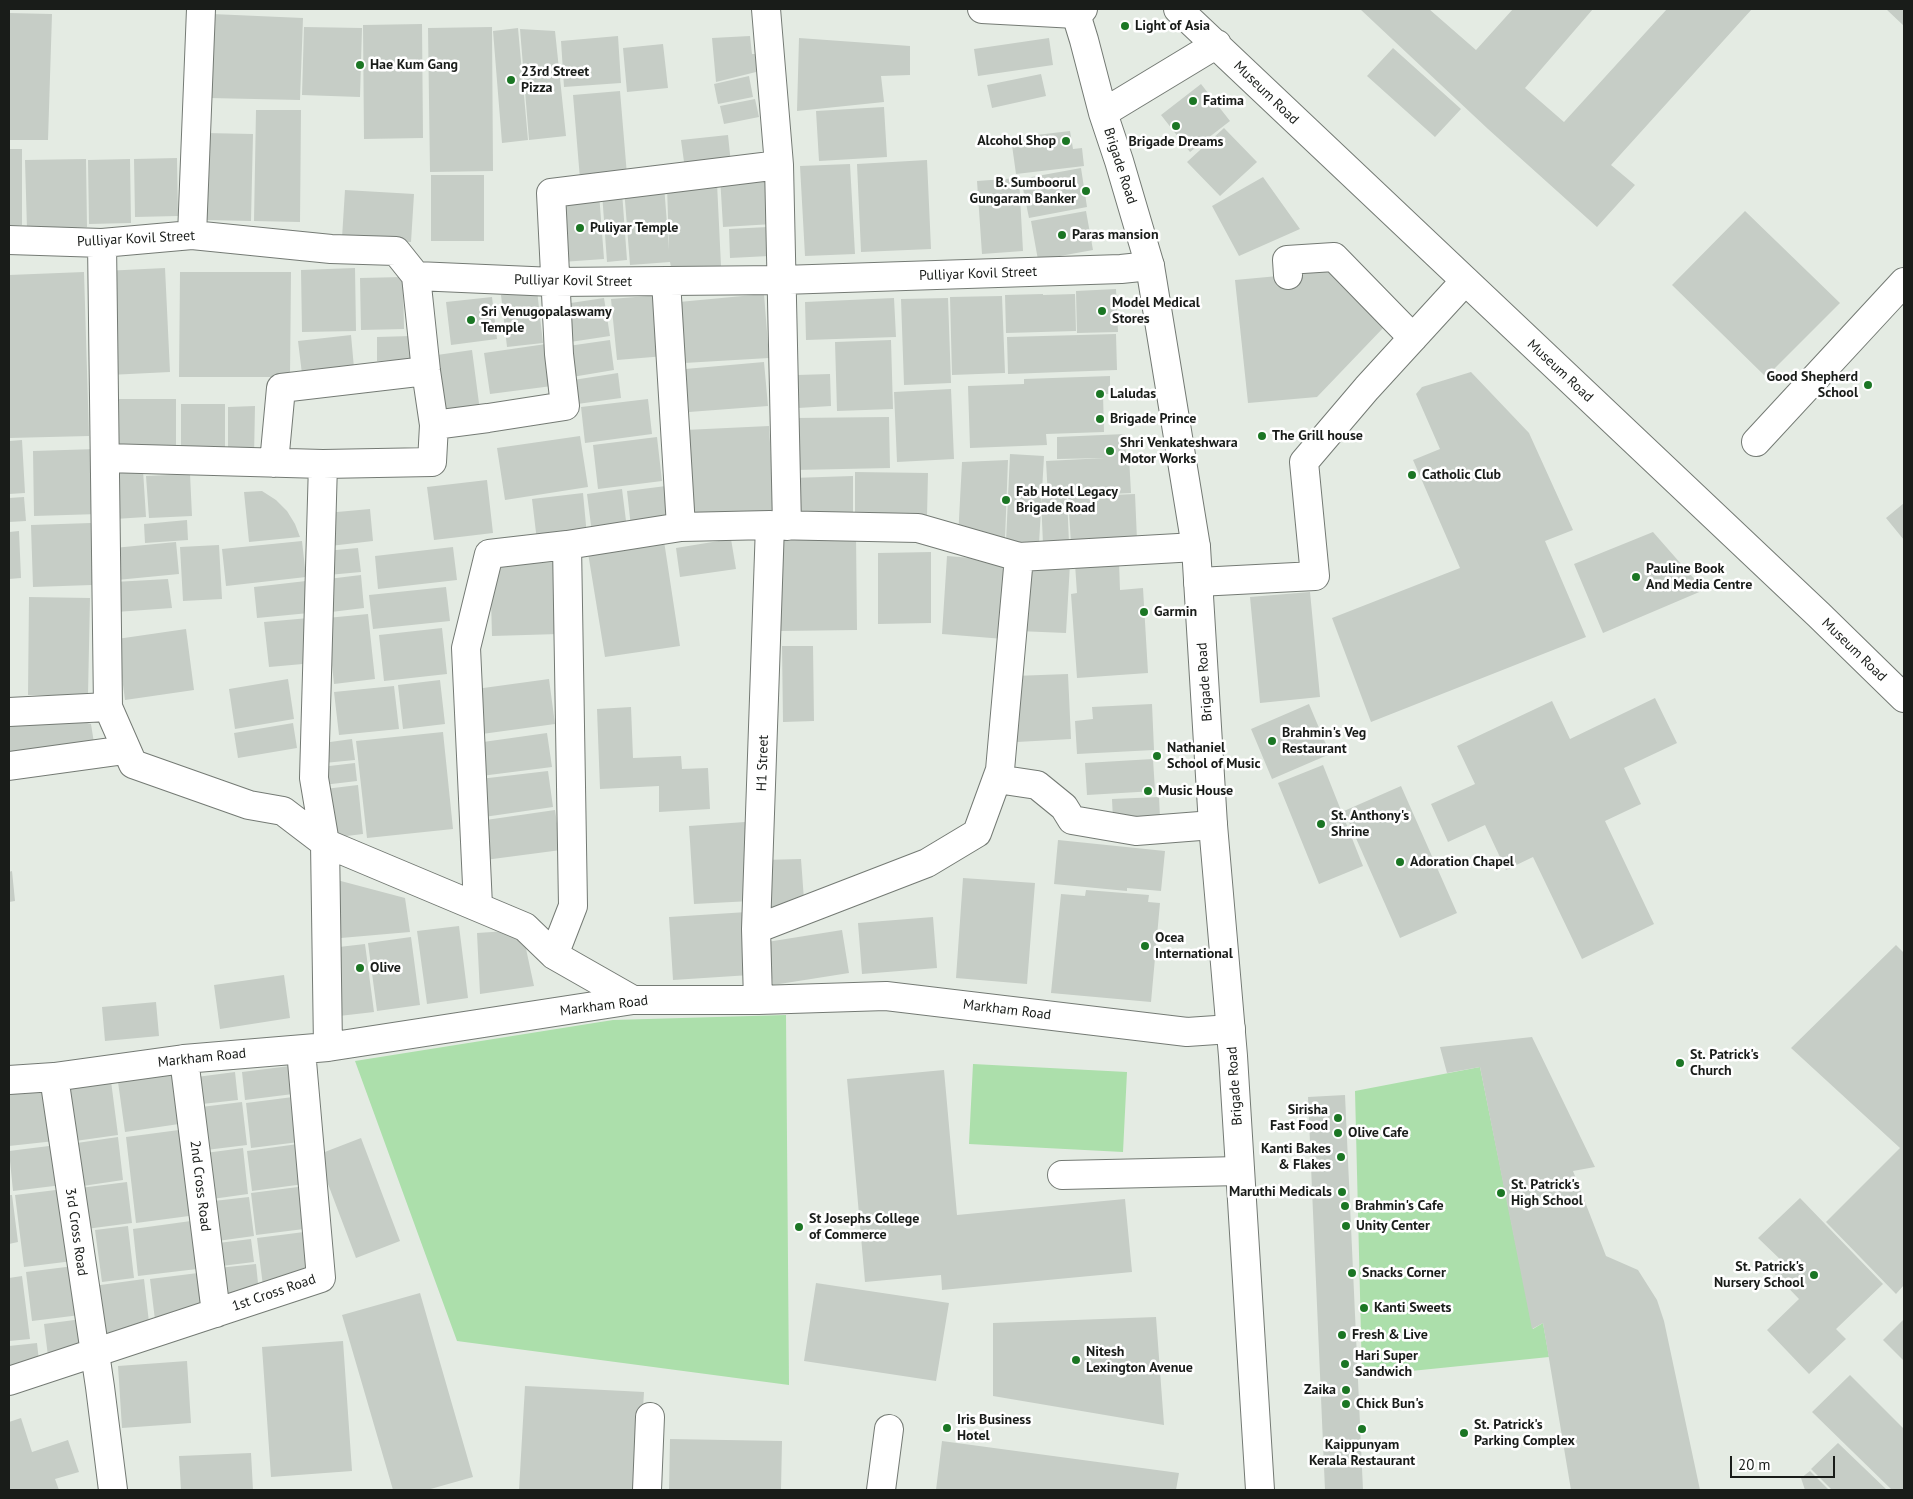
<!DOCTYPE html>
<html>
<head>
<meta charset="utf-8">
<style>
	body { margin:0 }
	#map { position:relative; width:1913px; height:1499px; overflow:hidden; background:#e4ebe3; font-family:"PT Sans",sans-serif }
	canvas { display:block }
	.frame { position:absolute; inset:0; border:10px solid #191c19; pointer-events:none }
	.scale { position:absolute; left:1730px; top:1456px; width:105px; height:22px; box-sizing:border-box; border:2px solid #191c19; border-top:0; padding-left:6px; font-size:15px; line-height:18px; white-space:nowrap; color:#191c19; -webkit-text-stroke:4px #fff; paint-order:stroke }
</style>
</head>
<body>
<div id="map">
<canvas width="1913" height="1499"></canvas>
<div class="frame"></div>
<div class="scale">20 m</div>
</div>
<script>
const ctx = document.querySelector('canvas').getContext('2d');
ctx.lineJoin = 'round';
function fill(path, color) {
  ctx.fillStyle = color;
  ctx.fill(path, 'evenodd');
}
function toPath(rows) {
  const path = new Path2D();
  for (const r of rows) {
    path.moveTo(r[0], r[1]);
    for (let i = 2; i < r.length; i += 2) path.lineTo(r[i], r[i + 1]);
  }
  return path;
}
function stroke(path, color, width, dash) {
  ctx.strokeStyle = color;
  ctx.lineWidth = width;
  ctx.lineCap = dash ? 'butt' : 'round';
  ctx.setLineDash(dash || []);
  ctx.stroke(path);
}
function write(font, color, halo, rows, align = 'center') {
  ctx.font = font + ' "PT Sans",sans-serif';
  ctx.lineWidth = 5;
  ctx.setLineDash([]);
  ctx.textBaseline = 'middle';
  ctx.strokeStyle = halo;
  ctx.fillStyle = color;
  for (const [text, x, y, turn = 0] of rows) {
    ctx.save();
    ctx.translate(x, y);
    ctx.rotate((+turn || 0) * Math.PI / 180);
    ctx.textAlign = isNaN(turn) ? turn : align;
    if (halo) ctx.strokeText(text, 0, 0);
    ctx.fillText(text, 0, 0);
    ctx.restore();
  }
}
const green = toPath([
	[786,1015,789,1385,457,1341,355,1061,613,1020],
	[973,1064,1127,1072,1123,1152,969,1144],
	[1480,1067,1533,1329,1543,1323,1549,1357,1362,1376,1355,1091]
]);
const building = toPath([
	[1360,9,1429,9,1476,50,1513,9,1593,9,1525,88,1564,122,1667,9,1752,9,1611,165,1635,185,1597,227,1488,129],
	[1886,9,1904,9,1904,26],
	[9,13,52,14,48,140,9,140],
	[212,14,303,18,300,100,209,98],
	[422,24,423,138,364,139,363,25],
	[304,27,362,28,360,97,302,95],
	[492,27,493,171,430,172,428,28],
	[518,28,528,140,502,143,493,31],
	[520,29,555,31,566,136,529,140],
	[618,36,621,83,564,87,561,41],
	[750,36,752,54,758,54,756,72,716,82,712,38],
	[799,38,910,46,910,75,881,76,884,102,797,111],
	[1049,38,1053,65,978,76,974,49],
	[663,44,668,88,627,92,623,48],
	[1393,48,1461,109,1435,137,1367,76],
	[1041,74,1046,96,992,108,987,85],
	[749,76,753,97,718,104,714,84],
	[1201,84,1230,121,1190,152,1161,115],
	[620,91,627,175,580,179,573,95],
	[755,99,759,117,724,124,720,106],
	[884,107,887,157,819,161,816,111],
	[256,110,301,110,300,222,254,221],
	[1224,128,1257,162,1220,196,1187,162],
	[1070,131,1073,149,1082,148,1084,166,1016,174,1011,138],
	[205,133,253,134,251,221,204,220],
	[728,135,731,164,685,169,681,140],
	[9,149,22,149,22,225,9,225],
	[177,158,178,216,135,217,134,159],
	[86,159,87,227,27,229,25,160],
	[130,159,131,223,89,224,88,160],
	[927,160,931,249,861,252,857,164],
	[850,164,855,254,805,256,800,166],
	[1081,168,1087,207,1029,218,1021,179],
	[771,174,773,224,723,227,720,176],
	[431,175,484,175,484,241,431,241],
	[1263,177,1300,229,1239,256,1212,206],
	[1019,178,1023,251,982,254,977,181],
	[717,183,721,266,671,267,670,262,630,265,624,188,664,185,669,250,667,185],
	[345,190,414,194,411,242,342,238],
	[622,192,627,260,607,262,602,193],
	[599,193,604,259,562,262,557,197],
	[1086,211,1093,250,1038,260,1031,221],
	[1745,211,1840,303,1766,377,1672,285],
	[768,227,769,256,730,258,729,229],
	[165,268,170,372,109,375,104,271],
	[355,268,356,331,302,332,301,270],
	[1332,271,1385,326,1317,397,1248,403,1235,280],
	[84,272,89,436,9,438,9,275],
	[180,272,291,272,290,377,179,377],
	[403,277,404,329,361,330,360,278],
	[1116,289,1118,332,1077,333,1076,291],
	[537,290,543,343,507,347,501,295],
	[764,294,769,358,684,363,679,302],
	[1043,294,1043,295,1075,294,1076,331,1006,333,1005,295],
	[660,295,665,356,617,360,611,299],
	[1002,296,1005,373,952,375,950,297],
	[492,297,497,339,451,345,446,302],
	[604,298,610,336,570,342,564,304],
	[894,298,896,337,806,340,805,302],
	[948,298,951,383,904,385,901,299],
	[1116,334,1117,370,1008,374,1007,337],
	[351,335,354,368,302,374,298,341],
	[411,336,411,360,377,361,377,337],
	[610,340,614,370,566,378,561,347],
	[891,340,893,409,837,411,835,342],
	[546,344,552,386,490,394,484,353],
	[472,350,480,411,444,416,437,355],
	[764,362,768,406,689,412,685,369],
	[1471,372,1529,433,1573,530,1545,541,1586,637,1371,722,1332,618,1460,568,1413,460,1440,449,1416,394,1422,387],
	[618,373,621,398,570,405,567,381],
	[830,374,831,406,798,408,797,375],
	[1110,376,1110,394,1103,394,1104,432,1046,434,1047,445,970,448,968,386,1024,384,1024,379],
	[951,389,954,459,897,462,894,392],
	[119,399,176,399,176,451,119,452],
	[648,399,652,434,585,443,581,407],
	[181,404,225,404,225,455,181,455],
	[255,406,254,457,228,457,228,407],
	[889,417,890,468,795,470,794,418],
	[769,426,774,512,689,517,685,430],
	[1125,434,1126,457,1129,457,1131,493,1067,496,1069,543,1043,544,1041,498,1048,497,1046,461,1105,458,1057,459,1057,437],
	[580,436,588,487,505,500,497,448],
	[657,437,662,481,598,489,593,445],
	[22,440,25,493,9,494,9,441],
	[97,449,99,514,34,516,33,451],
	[1010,454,1044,456,1039,544,1006,542],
	[1008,460,1005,539,958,538,962,462],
	[143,470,146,517,115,519,113,472],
	[855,472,928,473,927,517,855,517],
	[190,474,192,516,149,518,146,476],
	[853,476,853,513,794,515,792,478],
	[487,480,493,533,434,540,427,487],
	[666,486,670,522,631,527,627,491],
	[622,489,627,529,592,533,587,494],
	[262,491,276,500,287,511,295,524,300,537,249,542,244,492],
	[583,493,587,536,537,541,532,499],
	[1135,494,1137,540,1071,543,1068,497],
	[24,497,26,521,9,522,9,498],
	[1904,503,1904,540,1886,518],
	[370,509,373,541,330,546,326,513],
	[187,520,188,540,145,543,144,524],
	[91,523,92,585,33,587,31,525],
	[19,531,21,578,9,579,9,532],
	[1653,532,1704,590,1603,633,1574,564],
	[856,535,857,630,780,631,779,536],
	[731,539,736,569,680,577,676,548],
	[302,541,306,577,226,586,222,549],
	[664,541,680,646,605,657,588,553],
	[176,542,179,574,117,580,114,548],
	[219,545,222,599,183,601,180,547],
	[453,547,457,580,378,589,375,556],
	[358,548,361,572,328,575,325,551],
	[931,552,931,623,878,624,878,553],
	[947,556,1009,561,1004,639,942,634],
	[557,562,559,634,492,636,490,564],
	[1022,562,1070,564,1066,633,1018,631],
	[1119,562,1120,590,1143,588,1148,673,1077,678,1071,594,1077,593,1075,564],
	[361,575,364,608,331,612,328,579],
	[168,579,172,608,116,612,114,582],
	[306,581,309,613,257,618,254,587],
	[446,587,450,621,373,629,369,595],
	[1310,592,1320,697,1260,703,1250,597],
	[29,597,90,598,88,695,28,695],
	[368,614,375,679,334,684,327,618],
	[309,618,314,663,269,667,264,622],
	[442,628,447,674,384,681,379,635],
	[186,629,194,690,125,700,117,639],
	[782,646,813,646,814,721,783,722],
	[1068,674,1071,739,1017,742,1014,676],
	[288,679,294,719,235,729,229,689],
	[549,679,555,724,482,734,476,689],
	[440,680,445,724,403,729,398,685],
	[394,686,399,729,339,735,334,692],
	[1655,698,1677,743,1624,768,1641,804,1605,821,1654,924,1582,959,1533,857,1506,870,1485,825,1448,842,1431,804,1475,784,1457,746,1552,701,1570,739],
	[1152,704,1154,750,1077,754,1075,721,1093,719,1092,707],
	[1309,704,1330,754,1272,779,1251,729],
	[631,707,633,758,681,756,682,769,708,768,710,809,659,812,659,786,600,789,597,709],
	[76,720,91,724,94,743,9,755,9,724],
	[293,723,297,748,238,758,234,733],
	[443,732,453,829,367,838,356,741],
	[547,733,552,767,481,776,476,743],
	[352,739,355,760,324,763,323,743],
	[1153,759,1155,791,1087,795,1085,763],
	[355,763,357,781,323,785,321,767],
	[1323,765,1363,866,1319,884,1278,783],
	[548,771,553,807,484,817,480,779],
	[358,785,363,834,330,838,325,789],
	[1401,786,1457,913,1400,938,1344,811],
	[1159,797,1160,818,1113,820,1112,799],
	[555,810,561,850,485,860,479,821],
	[745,822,751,901,694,904,689,826],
	[1058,840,1165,851,1161,891,1127,888,1127,891,1054,884],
	[801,859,804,900,769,914,762,860],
	[12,871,15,901,9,902,9,872],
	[963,878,1035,883,1027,984,956,978],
	[337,880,405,898,410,932,329,939],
	[1086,890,1149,895,1148,902,1160,903,1151,1002,1051,993,1061,894,1085,896],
	[747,912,750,975,673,980,669,917],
	[933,917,937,968,862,974,858,923],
	[459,926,468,998,427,1004,417,931],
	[522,930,534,986,480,994,477,933],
	[842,930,849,973,773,985,767,942],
	[411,937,420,1005,377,1011,368,943],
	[365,944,374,1012,339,1016,330,948],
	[1896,945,1904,953,1904,1285,1896,1294,1826,1222,1900,1148,1791,1048],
	[284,975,290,1018,220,1029,214,985],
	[156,1002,159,1036,105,1041,102,1007],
	[1532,1037,1595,1167,1573,1171,1606,1256,1638,1270,1657,1300,1664,1321,1700,1490,1571,1490,1543,1323,1532,1329,1480,1067,1447,1073,1440,1047],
	[290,1066,293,1094,245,1100,242,1072],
	[944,1070,957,1215,1125,1199,1132,1272,942,1290,941,1275,865,1282,847,1079],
	[235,1072,238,1100,193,1105,189,1078],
	[173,1075,179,1124,125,1132,118,1082],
	[111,1081,118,1135,68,1142,61,1087],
	[49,1089,55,1141,9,1146,9,1094],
	[1345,1095,1363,1490,1325,1490,1308,1097],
	[293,1097,299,1142,251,1148,246,1103],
	[242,1102,247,1145,198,1151,193,1108],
	[179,1130,189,1216,136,1223,126,1137],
	[118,1137,123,1180,76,1187,70,1144],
	[361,1138,400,1241,356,1258,317,1155],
	[298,1144,304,1184,252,1191,247,1151],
	[57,1145,62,1185,13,1191,9,1151],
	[243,1148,248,1194,205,1200,198,1154],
	[127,1182,132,1223,86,1229,80,1188],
	[298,1187,304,1229,256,1235,251,1193],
	[64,1189,73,1261,24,1267,15,1195],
	[9,1195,12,1195,18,1242,9,1244],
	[249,1197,254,1236,210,1242,205,1202],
	[1800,1198,1883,1284,1836,1329,1846,1339,1809,1374,1767,1330,1799,1299,1774,1273,1784,1263,1758,1238],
	[191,1221,197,1269,138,1276,133,1229],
	[128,1226,134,1278,102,1282,95,1230],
	[304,1232,310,1280,263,1286,257,1238],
	[251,1239,254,1262,213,1267,210,1244],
	[256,1264,259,1293,222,1298,218,1268],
	[74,1266,80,1315,32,1321,26,1272],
	[198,1273,204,1322,156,1328,150,1279],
	[22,1276,30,1339,9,1341,9,1278],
	[144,1279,150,1331,100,1337,93,1286],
	[816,1283,949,1303,936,1381,804,1361],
	[420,1293,473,1477,427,1490,393,1490,342,1315],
	[1156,1317,1164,1425,993,1396,993,1323],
	[82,1319,86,1351,48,1356,44,1324],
	[1904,1319,1904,1361,1883,1340],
	[343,1341,352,1471,271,1477,262,1347],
	[37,1343,40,1370,9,1374,9,1346],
	[187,1361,191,1423,122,1428,118,1366],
	[1850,1375,1904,1429,1904,1490,1892,1490,1812,1412],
	[525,1386,644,1392,638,1490,519,1490],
	[21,1418,32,1452,68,1440,79,1472,55,1479,59,1490,9,1490,9,1422],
	[670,1439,782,1441,781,1490,669,1490],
	[942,1441,1179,1473,1176,1490,936,1490],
	[1838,1443,1887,1490,1832,1490,1811,1469],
	[251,1453,253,1490,181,1490,179,1456],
	[1810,1471,1829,1490,1805,1490,1801,1478]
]);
const minor = toPath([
	[766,9,779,165,787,526],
	[982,9,1076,14,1083,9],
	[192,235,201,9],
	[9,240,102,243,192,235,331,249,396,251,416,276,554,282,782,280,1121,269,1150,266],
	[102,243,108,707],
	[1288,275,1287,260,1334,257,1413,338],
	[666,281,681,527],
	[434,425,488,418,565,406,559,354,551,193,779,165],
	[1756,442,1904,282],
	[105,458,323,464,432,462,434,425,426,371,416,276],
	[274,463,281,388,426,371],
	[323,464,314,778,325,843,328,1047],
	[1198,582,1315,576,1304,462,1367,388,1465,281],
	[9,712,108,707,133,764,249,805,283,811,325,843,525,927,554,955,633,1000],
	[9,766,125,750],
	[997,779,1037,785,1064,807,1072,820,1136,831,1213,825],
	[478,906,466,648,489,554,567,545,681,527,770,525,918,528,1019,557,1196,547],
	[756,929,927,863,977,833,1000,770,1019,557],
	[554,955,573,906,567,545],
	[758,1000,756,929,770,525],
	[184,1059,216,1313],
	[54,1077,100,1387,113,1490],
	[9,1080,54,1077,184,1059,328,1047,633,1000,758,1000,886,996,1187,1032,1231,1029],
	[1062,1175,1240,1171],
	[9,1381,321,1278,301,1050],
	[647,1490,650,1417],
	[881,1490,889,1429]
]);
const major = toPath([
	[1071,9,1076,14,1084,40,1103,113,1119,161,1150,266,1196,547,1213,825,1233,1056,1260,1490],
	[1178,9,1819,615,1904,698],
	[1103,113,1217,44]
]);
const markers = [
	[1125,26,5,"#1b7624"],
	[360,65,5,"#1b7624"],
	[511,80,5,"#1b7624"],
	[1193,101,5,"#1b7624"],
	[1176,126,5,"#1b7624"],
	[1066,141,5,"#1b7624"],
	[1086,191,5,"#1b7624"],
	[580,228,5,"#1b7624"],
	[1062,235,5,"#1b7624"],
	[1102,311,5,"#1b7624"],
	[471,320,5,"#1b7624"],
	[1868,385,5,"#1b7624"],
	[1100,394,5,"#1b7624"],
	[1100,419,5,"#1b7624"],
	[1262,436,5,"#1b7624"],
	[1110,451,5,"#1b7624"],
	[1412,475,5,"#1b7624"],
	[1006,500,5,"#1b7624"],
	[1636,577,5,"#1b7624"],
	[1144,612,5,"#1b7624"],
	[1272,741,5,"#1b7624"],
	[1157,756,5,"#1b7624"],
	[1148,791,5,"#1b7624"],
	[1321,824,5,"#1b7624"],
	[1400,862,5,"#1b7624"],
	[1145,946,5,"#1b7624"],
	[360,968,5,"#1b7624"],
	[1680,1063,5,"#1b7624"],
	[1338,1118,5,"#1b7624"],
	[1338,1133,5,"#1b7624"],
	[1341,1157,5,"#1b7624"],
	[1342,1192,5,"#1b7624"],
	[1501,1193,5,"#1b7624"],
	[1345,1206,5,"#1b7624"],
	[1346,1226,5,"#1b7624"],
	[799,1227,5,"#1b7624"],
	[1352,1273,5,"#1b7624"],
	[1814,1275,5,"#1b7624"],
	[1364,1308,5,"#1b7624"],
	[1342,1335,5,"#1b7624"],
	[1076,1360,5,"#1b7624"],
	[1345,1364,5,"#1b7624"],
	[1346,1390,5,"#1b7624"],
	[1346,1404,5,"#1b7624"],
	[947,1428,5,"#1b7624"],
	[1362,1429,5,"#1b7624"],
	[1464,1433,5,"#1b7624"]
];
const poiNames = [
	["Light of Asia",1135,26],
	["Hae Kum Gang",370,65],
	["23rd Street",521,72],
	["Pizza",521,88],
	["Fatima",1203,101],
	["Alcohol Shop",1056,141,"right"],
	["Brigade Dreams",1176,142,"center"],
	["B. Sumboorul",1076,183,"right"],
	["Gungaram Banker",1076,199,"right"],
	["Puliyar Temple",590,228],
	["Paras mansion",1072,235],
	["Model Medical",1112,303],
	["Stores",1112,319],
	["Sri Venugopalaswamy",481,312],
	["Temple",481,328],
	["Good Shepherd",1858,377,"right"],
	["School",1858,393,"right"],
	["Laludas",1110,394],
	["Brigade Prince",1110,419],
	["The Grill house",1272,436],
	["Shri Venkateshwara",1120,443],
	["Motor Works",1120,459],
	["Catholic Club",1422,475],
	["Fab Hotel Legacy",1016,492],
	["Brigade Road",1016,508],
	["Pauline Book",1646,569],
	["And Media Centre",1646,585],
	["Garmin",1154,612],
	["Brahmin's Veg",1282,733],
	["Restaurant",1282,749],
	["Nathaniel",1167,748],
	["School of Music",1167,764],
	["Music House",1158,791],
	["St. Anthony's",1331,816],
	["Shrine",1331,832],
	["Adoration Chapel",1410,862],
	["Ocea",1155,938],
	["International",1155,954],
	["Olive",370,968],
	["St. Patrick's",1690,1055],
	["Church",1690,1071],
	["Sirisha",1328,1110,"right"],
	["Fast Food",1328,1126,"right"],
	["Olive Cafe",1348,1133],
	["Kanti Bakes",1331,1149,"right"],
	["& Flakes",1331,1165,"right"],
	["St. Patrick's",1511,1185],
	["High School",1511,1201],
	["Maruthi Medicals",1332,1192,"right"],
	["Brahmin's Cafe",1355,1206],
	["St Josephs College",809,1219],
	["of Commerce",809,1235],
	["Unity Center",1356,1226],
	["St. Patrick's",1804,1267,"right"],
	["Nursery School",1804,1283,"right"],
	["Snacks Corner",1362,1273],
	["Kanti Sweets",1374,1308],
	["Fresh & Live",1352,1335],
	["Nitesh",1086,1352],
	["Lexington Avenue",1086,1368],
	["Hari Super",1355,1356],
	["Sandwich",1355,1372],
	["Zaika",1336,1390,"right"],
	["Chick Bun's",1356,1404],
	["Iris Business",957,1420],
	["Hotel",957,1436],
	["St. Patrick's",1474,1425],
	["Parking Complex",1474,1441],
	["Kaippunyam",1362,1445,"center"],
	["Kerala Restaurant",1362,1461,"center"]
];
const streetNames = [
	["Museum Road",1266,93,44],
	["Brigade Road",1120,166,72],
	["Pulliyar Kovil Street",136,239,-3],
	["Pulliyar Kovil Street",978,274,-2],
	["Pulliyar Kovil Street",573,281,1],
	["Museum Road",1560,371,43],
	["Museum Road",1854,650,44],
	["Brigade Road",1205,682,-94],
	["H1 Street",763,763,-88],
	["Markham Road",604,1006,-7],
	["Markham Road",1007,1010,7],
	["Markham Road",202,1058,-6],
	["Brigade Road",1235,1086,-94],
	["2nd Cross Road",200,1186,83],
	["3rd Cross Road",76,1232,82],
	["1st Cross Road",274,1293,-19]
];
fill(green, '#acdfab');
fill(building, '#c6cdc6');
stroke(minor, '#747a74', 30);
stroke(major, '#747a74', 30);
stroke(minor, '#fff', 28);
stroke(major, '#fff', 28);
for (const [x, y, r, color] of markers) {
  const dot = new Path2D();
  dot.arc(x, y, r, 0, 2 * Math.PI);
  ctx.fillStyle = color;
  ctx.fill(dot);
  stroke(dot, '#fff', 2);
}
write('bold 14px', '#191c19', '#fff', poiNames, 'left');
write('14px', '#191c19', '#fff', streetNames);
</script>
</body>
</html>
